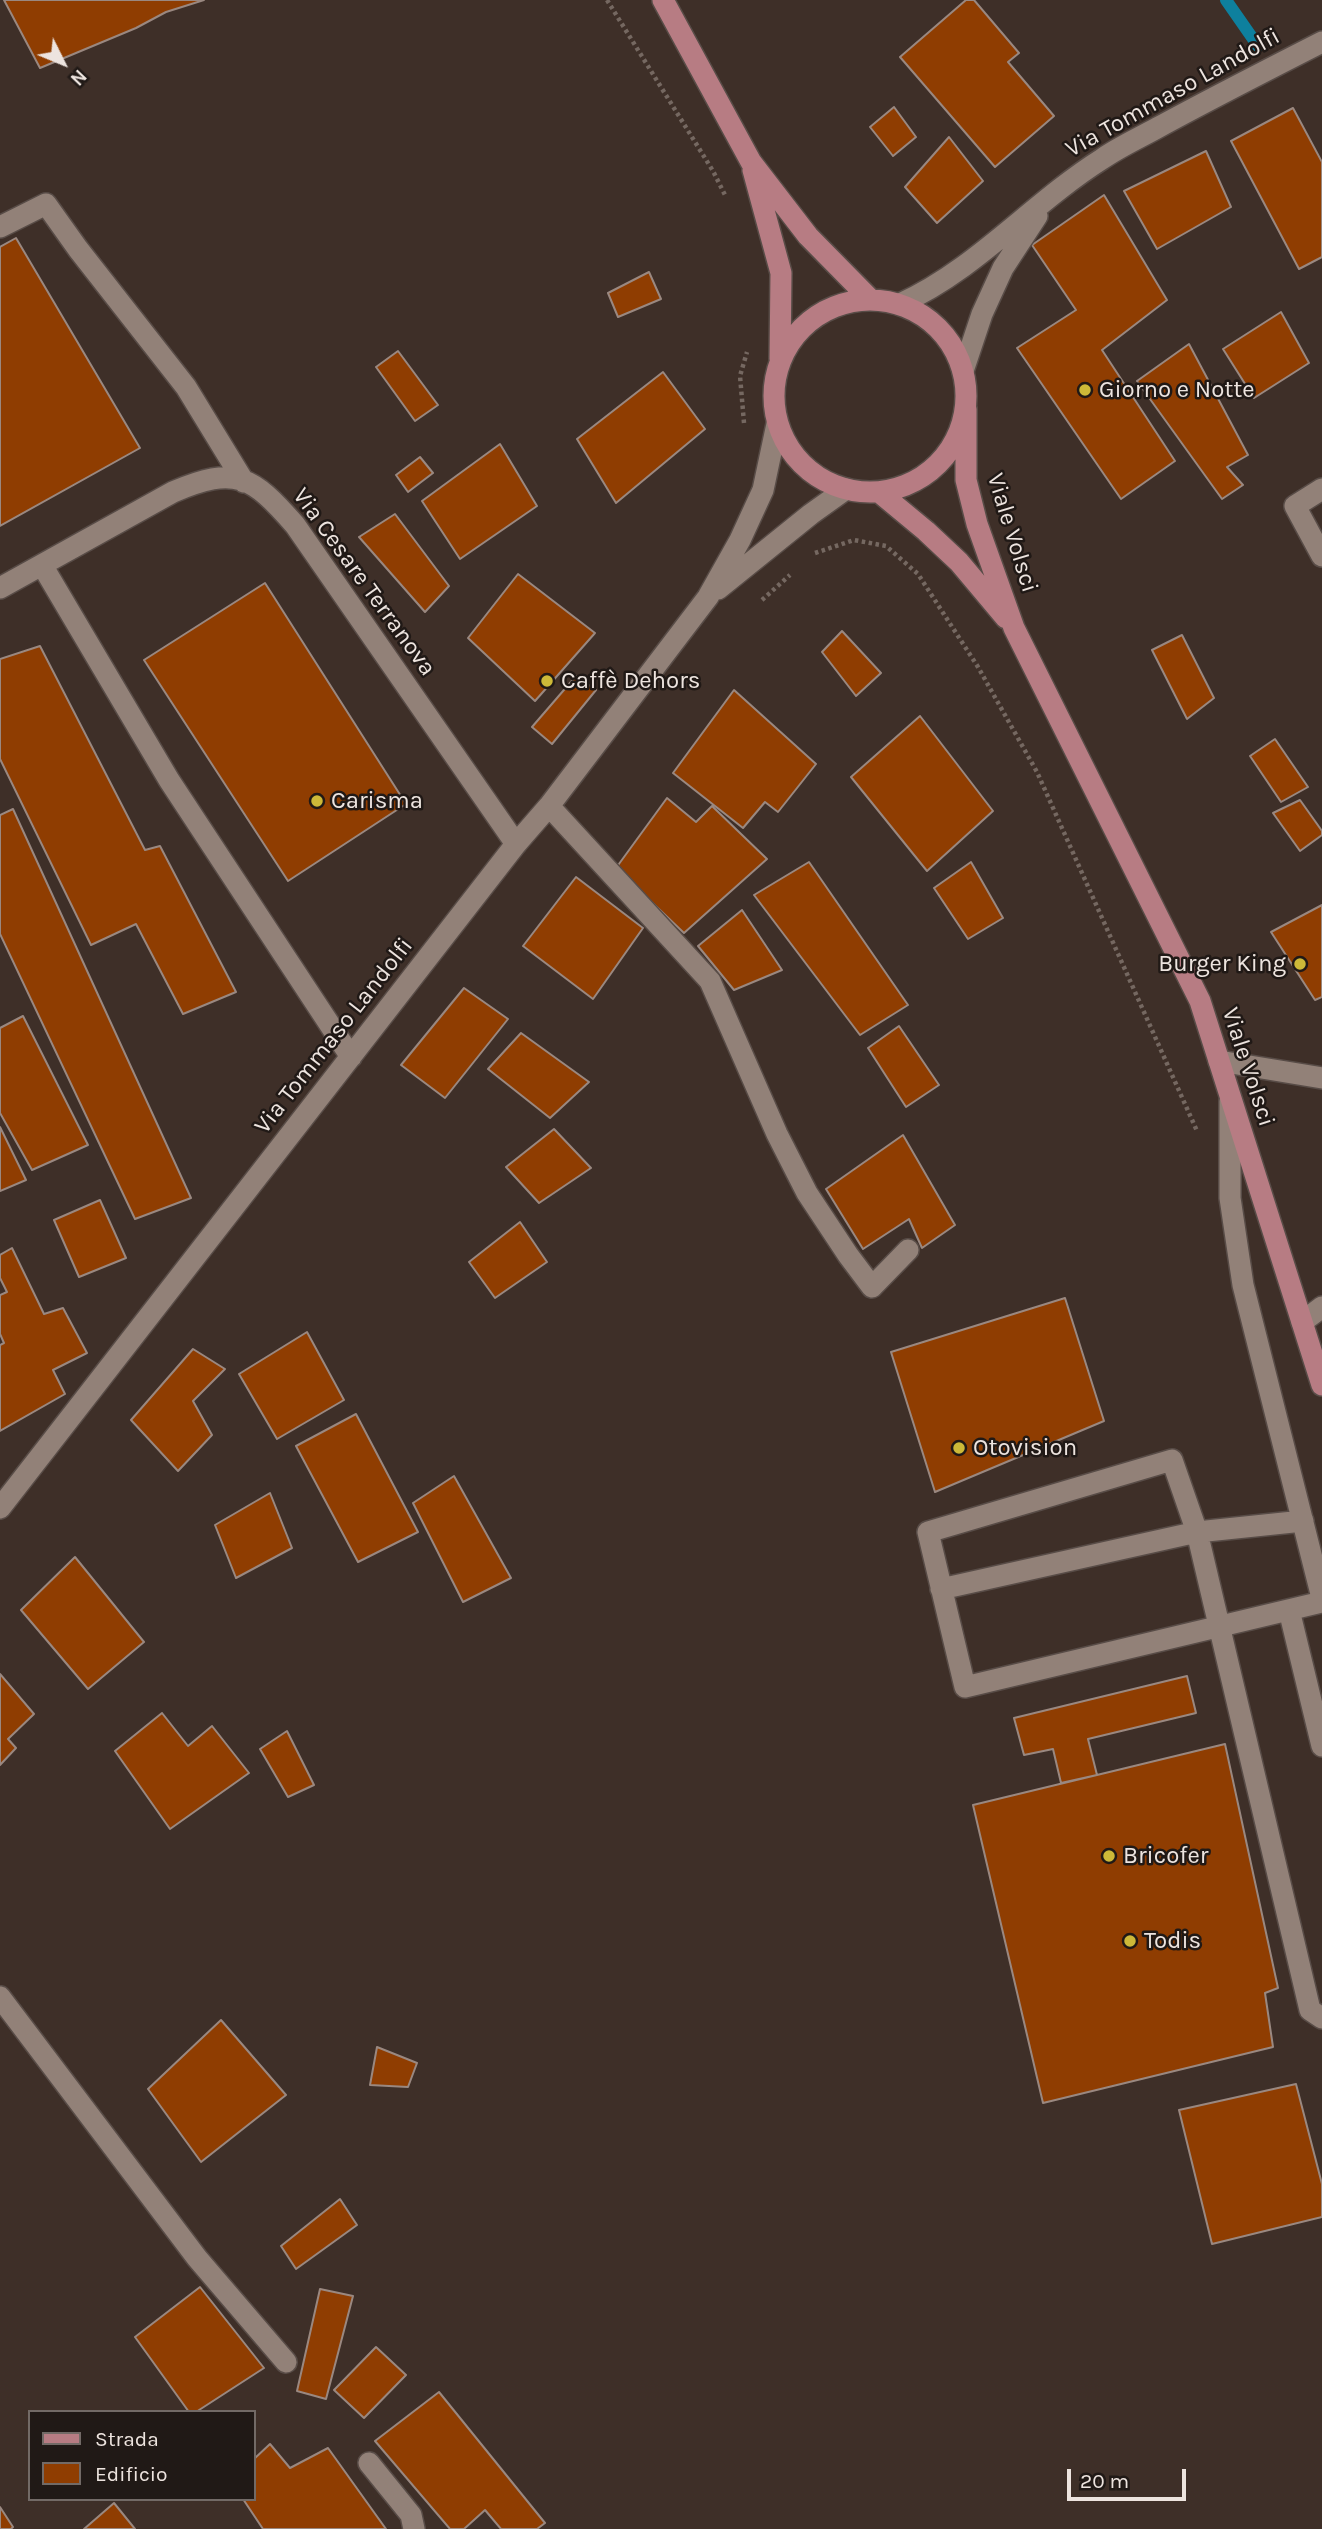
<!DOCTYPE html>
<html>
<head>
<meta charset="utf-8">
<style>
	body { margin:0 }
	#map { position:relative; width:1322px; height:2529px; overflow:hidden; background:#3e2f28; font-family:Karla,sans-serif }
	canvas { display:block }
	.legend { position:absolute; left:28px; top:2410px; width:228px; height:91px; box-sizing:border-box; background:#201916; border:2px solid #726a66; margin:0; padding:9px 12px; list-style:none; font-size:21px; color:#ede4df }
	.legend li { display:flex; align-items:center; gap:14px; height:35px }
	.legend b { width:35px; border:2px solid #726a66 }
	.north { position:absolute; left:28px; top:28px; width:70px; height:70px; -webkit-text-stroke:5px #201916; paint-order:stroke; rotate:133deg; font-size:19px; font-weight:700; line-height:28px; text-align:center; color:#ede4df }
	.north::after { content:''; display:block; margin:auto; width:24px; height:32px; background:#ede4df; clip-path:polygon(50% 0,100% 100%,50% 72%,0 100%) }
	.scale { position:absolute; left:1067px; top:2469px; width:119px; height:32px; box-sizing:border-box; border:4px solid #ede4df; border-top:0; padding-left:9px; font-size:21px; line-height:24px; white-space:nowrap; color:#ede4df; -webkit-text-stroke:5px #201916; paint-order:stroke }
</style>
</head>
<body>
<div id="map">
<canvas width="1322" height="2529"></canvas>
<ul class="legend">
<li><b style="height:9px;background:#b77c83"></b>Strada</li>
<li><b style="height:19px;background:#8f3d01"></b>Edificio</li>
</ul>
<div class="north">N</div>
<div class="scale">20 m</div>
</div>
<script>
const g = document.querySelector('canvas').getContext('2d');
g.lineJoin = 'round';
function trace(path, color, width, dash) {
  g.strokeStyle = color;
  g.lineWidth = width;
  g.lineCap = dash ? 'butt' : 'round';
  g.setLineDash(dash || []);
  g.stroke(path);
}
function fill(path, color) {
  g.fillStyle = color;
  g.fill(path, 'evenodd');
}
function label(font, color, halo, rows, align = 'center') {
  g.font = font + ' Karla,sans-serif';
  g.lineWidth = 5;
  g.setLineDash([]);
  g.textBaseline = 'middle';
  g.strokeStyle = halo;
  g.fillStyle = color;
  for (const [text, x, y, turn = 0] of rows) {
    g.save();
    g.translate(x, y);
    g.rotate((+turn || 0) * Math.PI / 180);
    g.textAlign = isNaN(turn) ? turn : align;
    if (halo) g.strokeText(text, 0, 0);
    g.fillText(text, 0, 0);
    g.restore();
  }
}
const stream = new Path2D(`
	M1226,0L1258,46`);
const building = new Path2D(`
	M4,0H204L166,12L136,28L40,68Z
	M966,0H974L1019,53L1008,62L1054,116L995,167L900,57Z
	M894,107L916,137L893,156L870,127Z
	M1293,108L1322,162V257L1299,269L1231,141Z
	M949,137L983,181L937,223L905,187Z
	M1206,151L1231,207L1157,249L1124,191Z
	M1104,195L1167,300L1102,350L1175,461L1121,499L1017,348L1076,310L1032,245Z
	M16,238L140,448L0,526V247Z
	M649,272L661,299L618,317L608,293Z
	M1281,312L1309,363L1254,398L1223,349Z
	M1189,344L1248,455L1227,467L1243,485L1222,499L1137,381Z
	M398,351L438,405L415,421L376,367Z
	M663,372L705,429L616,503L577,439Z
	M500,444L537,506L460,559L422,501Z
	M420,457L433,473L408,492L396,475Z
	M395,514L449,586L425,612L359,537Z
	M518,574L595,633L535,701L468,638Z
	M265,583L406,804L288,881L144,660Z
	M842,631L881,673L856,696L822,652Z
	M1182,635L1214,698L1187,719L1152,650Z
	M40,646L145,850L160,846L236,992L183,1014L136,924L91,945L0,759V659Z
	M576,676L596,690L552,744L532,727Z
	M734,690L816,764L778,812L765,802L743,828L673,773Z
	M920,716L993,811L927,871L851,777Z
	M1275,739L1308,787L1281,802L1250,756Z
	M667,798L696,822L712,806L767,859L684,933L616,868Z
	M1300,800L1322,831V835L1300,851L1273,813Z
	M13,809L191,1198L135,1219L0,934V815Z
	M809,862L908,1005L860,1035L754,895Z
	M971,862L1003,918L968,939L934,888Z
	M576,877L643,928L593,999L523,946Z
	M1322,905V997L1315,1000L1271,932Z
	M742,910L782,970L734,990L698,946Z
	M464,988L508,1019L445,1098L401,1065Z
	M23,1016L88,1145L32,1170L0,1113V1028Z
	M899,1026L939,1085L906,1107L868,1048Z
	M521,1033L589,1082L550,1118L488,1069Z
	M0,1127L26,1180L0,1191Z
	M554,1129L591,1168L539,1203L506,1167Z
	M903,1135L955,1225L922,1248L909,1219L863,1249L826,1189Z
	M100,1200L126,1258L79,1277L54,1220Z
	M520,1222L547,1262L495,1298L469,1262Z
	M12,1248L44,1314L63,1308L87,1353L53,1370L65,1394L0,1431V1345L4,1343L0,1334V1295L7,1292L0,1278V1255Z
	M1065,1298L1104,1421L935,1492L891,1352Z
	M307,1332L344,1400L277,1439L239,1374Z
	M193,1349L225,1369L193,1401L212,1435L178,1471L131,1420Z
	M356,1414L418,1532L358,1562L296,1446Z
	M454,1476L511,1578L463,1602L413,1503Z
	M270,1493L292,1548L236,1578L215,1525Z
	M75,1557L144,1642L88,1689L21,1610Z
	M0,1674L34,1714L8,1739L16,1748L0,1765Z
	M1187,1676L1196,1713L1088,1739L1097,1775L1061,1783L1053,1749L1024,1755L1014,1718Z
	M162,1713L188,1746L212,1726L249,1773L170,1829L115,1751Z
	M287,1731L314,1785L288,1797L260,1749Z
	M1225,1744L1278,1988L1265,1993L1273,2047L1043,2103L973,1805Z
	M221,2020L286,2095L201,2162L148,2089Z
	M377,2047L417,2063L408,2087L370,2085Z
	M1296,2084L1322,2184V2217L1212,2244L1179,2110Z
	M340,2199L357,2225L296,2269L281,2246Z
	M200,2287L264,2368L196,2412H189L135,2337Z
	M320,2289L353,2296L326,2399L297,2391Z
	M376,2347L406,2375L364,2418L334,2390Z
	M439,2392L545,2523L537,2529H501L485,2510L464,2529H450L375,2441Z
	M270,2444L290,2468L328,2448L386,2529H263L243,2499H254V2459Z
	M114,2503L135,2529H84Z
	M0,2507L13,2527L11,2529H0Z`);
const path = new Path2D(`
	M607,0L713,171L726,197
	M744,423L740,376L747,352
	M815,553L854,540L886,546L918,574L978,667L1037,772L1197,1131
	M762,600L790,575`);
const minor = new Path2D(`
	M0,227L46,204L78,249L186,387L244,482
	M900,304C977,269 1031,204 1102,159C1119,147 1139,138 1157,128C1212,98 1267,70 1322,42
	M963,371L982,314L1003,268L1037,216
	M1322,489L1295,506L1322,556
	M42,565L169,780L351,1057
	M0,588L173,492C236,465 252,476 295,525L516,844
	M718,589L811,514L846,489
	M549,806L710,981L777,1134L807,1193L848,1255L872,1287L908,1250
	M1219,1061L1322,1078
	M1230,1101V1198L1243,1285L1322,1598
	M1302,1322L1322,1307
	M0,1508L516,844L549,806L708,597L740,540L763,490L777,424
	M1303,1521L1197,1532L1172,1460L928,1532L965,1687L1322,1602
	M941,1589L1197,1532L1310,2010L1322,2018
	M1289,1610L1322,1746
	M0,1997L197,2258L286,2362
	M369,2463L411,2515L414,2529`);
const major = new Path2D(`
	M663,0L751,162L808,236L870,299
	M753,170L781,273L780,359
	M774 396a96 96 0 1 1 192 0a96 96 0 1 1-192 0Z
	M966,409V480L977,524L1014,628L1200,1001L1322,1385
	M879,492L926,531L959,562L1006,618`);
const markers = [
	[1085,390,7,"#cdb938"],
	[547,681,7,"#cdb938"],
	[317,801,7,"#cdb938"],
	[1300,964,7,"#cdb938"],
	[959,1448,7,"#cdb938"],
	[1109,1856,7,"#cdb938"],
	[1130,1941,7,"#cdb938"]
];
const streetNames = [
	["Via Tommaso Landolfi",1173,93,-29],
	["Viale Volsci",1012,533,73],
	["Via Cesare Terranova",364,582,54],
	["Via Tommaso Landolfi",334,1036,-52],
	["Viale Volsci",1248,1067,72]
];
const poiNames = [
	["Giorno e Notte",1099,390],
	["Caffè Dehors",561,681],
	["Carisma",331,801],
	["Burger King",1286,964,"right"],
	["Otovision",973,1448],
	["Bricofer",1123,1856],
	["Todis",1144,1941]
];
trace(stream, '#0e809e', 12);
fill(building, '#8f3d01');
trace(building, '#9a8880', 2);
trace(minor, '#584c47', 24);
trace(major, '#584c47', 24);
trace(path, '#756861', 4.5, [3.5, 3.5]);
trace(minor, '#928178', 21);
trace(major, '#b77c83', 21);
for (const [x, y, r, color] of markers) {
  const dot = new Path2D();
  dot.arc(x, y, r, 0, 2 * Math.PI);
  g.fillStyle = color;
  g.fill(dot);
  trace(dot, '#201916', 2.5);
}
label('24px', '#ede4df', '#201916', streetNames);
label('24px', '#ede4df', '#201916', poiNames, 'left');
</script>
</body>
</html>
